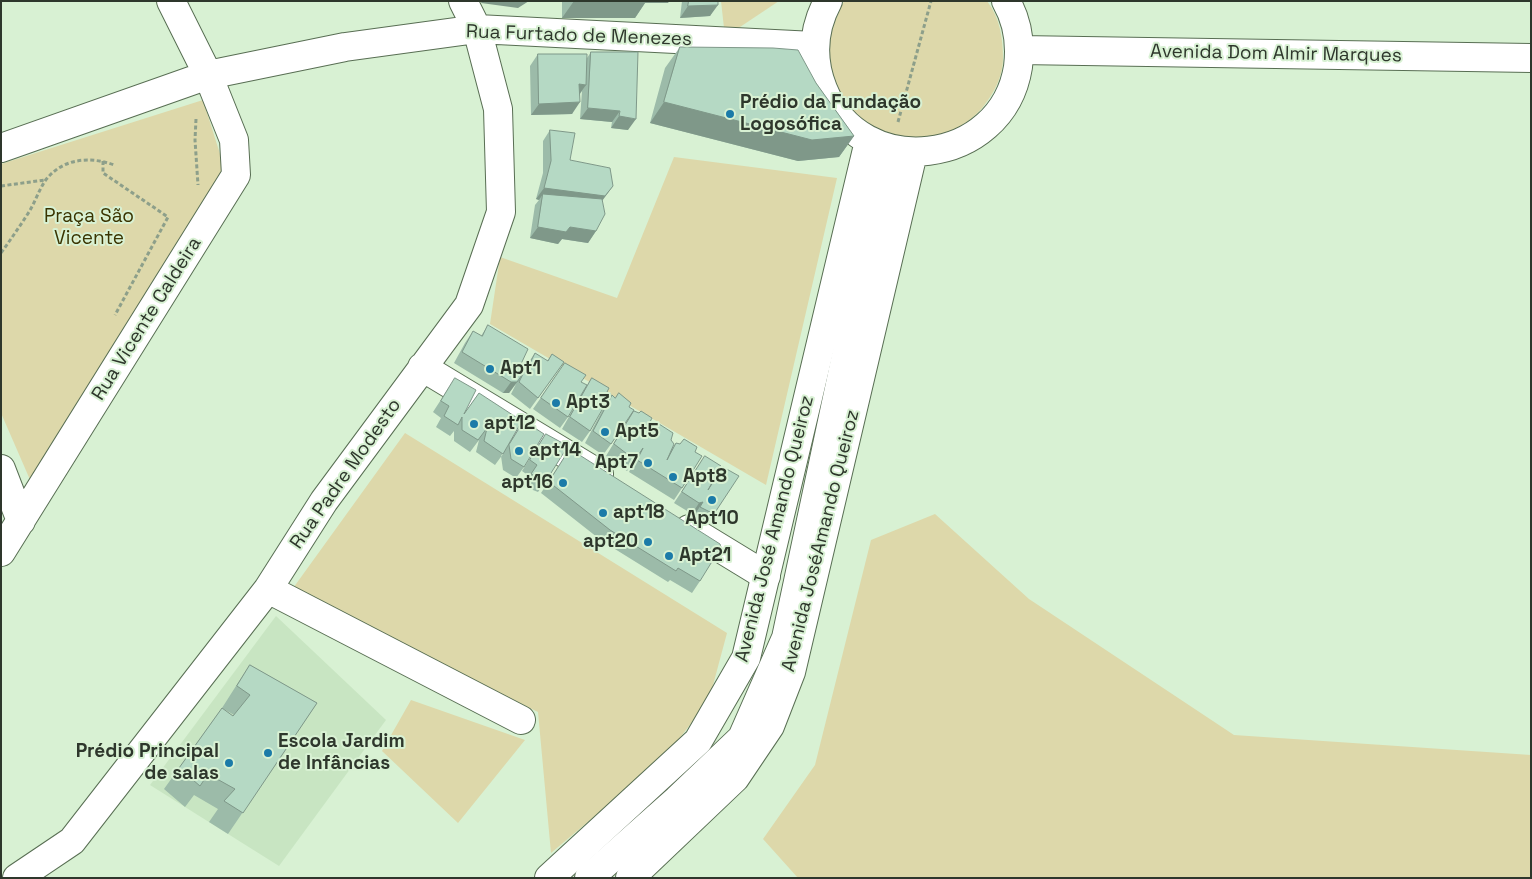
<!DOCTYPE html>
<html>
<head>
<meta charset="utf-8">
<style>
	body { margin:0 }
	#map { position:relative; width:1532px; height:879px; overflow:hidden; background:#d8f1d3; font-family:"Space Grotesk",sans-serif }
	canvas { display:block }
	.frame { position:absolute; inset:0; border:2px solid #2e372c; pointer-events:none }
</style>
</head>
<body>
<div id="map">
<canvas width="1532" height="879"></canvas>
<div class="frame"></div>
</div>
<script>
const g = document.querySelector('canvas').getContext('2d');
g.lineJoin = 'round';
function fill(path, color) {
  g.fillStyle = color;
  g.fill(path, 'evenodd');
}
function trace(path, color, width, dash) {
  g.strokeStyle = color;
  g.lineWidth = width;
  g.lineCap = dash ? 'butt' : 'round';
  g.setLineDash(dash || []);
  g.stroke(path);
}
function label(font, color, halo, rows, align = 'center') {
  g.font = font + ' "Space Grotesk",sans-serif';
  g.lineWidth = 4;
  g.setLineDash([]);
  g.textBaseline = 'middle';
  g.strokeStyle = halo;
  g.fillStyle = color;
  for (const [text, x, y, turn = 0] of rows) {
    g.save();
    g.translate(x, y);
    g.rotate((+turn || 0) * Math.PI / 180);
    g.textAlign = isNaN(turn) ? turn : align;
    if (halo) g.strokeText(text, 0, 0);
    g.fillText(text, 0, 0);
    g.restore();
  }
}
const built = new Path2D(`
	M276,616L386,720L279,866L150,785Z`);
const green = new Path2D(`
	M721,1H779L725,37Z
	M844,1H987C1000,18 1003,38 1003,59C1003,76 994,93 983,107C943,154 869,145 839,92C833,80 828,65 828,52C829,33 836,18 844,1Z
	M203,100L226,173L31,482L1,413V164Z
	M674,157L837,178L766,485L490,324L500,257L617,298Z
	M405,433L727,633L709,700L666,756L551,853L538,712L291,591Z
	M935,514L1029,599L1234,735L1531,755V878H798L763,839L815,765L871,540Z
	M411,700L525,740L458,823L382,751Z`);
const path = new Path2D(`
	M196,119L195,140L198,185
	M898,122L931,1
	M103,161V173L168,217L115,315
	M1,186L45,180
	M1,253C11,239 20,226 29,212C35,202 39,190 45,181C62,158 90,156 114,165`);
const minor = new Path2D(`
	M1,148L208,75L345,47L477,29L814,46
	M422,367L599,474
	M1,469L21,521
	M689,529L766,576
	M1,552L236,175L234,140L208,75L171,1
	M268,589L521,720
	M17,878L72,841L268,589L324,501L469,305L501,212L498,109L477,29L463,1
	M589,878L677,800L742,738L786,638L890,149`);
const major = new Path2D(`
	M828,1C813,29 811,59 823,89C861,183 1002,167 1018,67C1021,43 1018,22 1006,1
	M1020,50L1531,58
	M549,878L698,741L746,658L869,141
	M630,878L735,778L770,726L791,672L913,153`);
const wall = new Path2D(`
	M562,1H669L668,3H645L635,18H562Z
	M682,1H718L710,16L680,18Z
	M680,47L816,83L854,136L839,157L798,161L650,123L665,68Z
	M591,52H638L628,130L611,128L612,122L580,119L582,91L580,94L572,114L531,115L530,66L538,54L587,58Z
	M550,130L570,160L602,201L596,231L588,243L562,239L558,244L530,238L535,205L539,200L536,199L543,173V141Z
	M488,325L521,364L526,366L535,353L547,361L552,354L564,362L530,409L511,394L516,384L509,393H503L454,363L465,343L473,331L481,336Z
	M565,363L581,382L568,417L560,428L533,409Z
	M455,378L464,414L479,393L503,454L495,465L476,452L479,440L470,452L454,441V431L450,436L436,427L441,418L433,412Z
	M592,378L607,392L590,431L582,442L562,429L584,390Z
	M612,395L629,407L611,444L603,455L585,443L604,407Z
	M634,411L650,422L653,429L671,440V450L676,443L695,452L682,488L674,500L629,472L634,462L627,471L606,456L626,423Z
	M524,421V467L516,478L503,470L501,456Z
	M546,434V481L538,492L523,486L529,476L522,471L538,445Z
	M570,449L700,581L692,593L670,580L668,582L602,541L541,493Z
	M705,456L714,479L723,467L714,514L706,525L692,518L695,514H692L674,503Z
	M250,665L317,703L228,834L209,822L218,809L194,795L185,807L164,789L222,708L233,716L234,715L222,708L236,686Z`);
const shadedWall = new Path2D(`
	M482,1H529L518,8L481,3Z
	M574,1H669L668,3H645L635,18H562Z
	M718,5L710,16L680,18L688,6Z
	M579,84L586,85L578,96Z
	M580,102L572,114L531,115L539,104Z
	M664,102L854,136L839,157L798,161L650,123Z
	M588,108L620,111L612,122L580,119Z
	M619,116L636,119L628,130L611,128Z
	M613,186L597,208L543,194L539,200L536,199L544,188Z
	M538,227H570L596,231L588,243L562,239L558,244L530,238Z
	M511,382H517L509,393H503Z
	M703,502L695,514H692L699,503Z`);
const building = new Path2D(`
	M689,1H718V5L688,6Z
	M680,47L773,48L798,50L816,83L854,136L812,140L664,102Z
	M591,52H638L636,119L619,116L620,111L588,108Z
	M538,54H587L586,85L579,84L580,102L539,104Z
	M550,130L575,133L570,160L610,168L613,186L605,196L544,188L551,161Z
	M543,194L602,199L605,214L596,231L570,227L566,232L538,227Z
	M488,325L528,349L521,364L528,367L535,353L548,361L552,354L564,362L538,398L519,382L524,372L517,382H511L462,352L473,331L482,336Z
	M565,363L586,375L581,382L587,385L568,417L541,398Z
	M455,378L476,390L464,414L479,393L522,421L503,454L484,441L487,428L478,440L462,430V417L458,425L444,416L449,406L441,401Z
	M592,378L609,388L607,392L611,394L590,431L570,417Z
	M619,393L631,403L629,407L634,410L611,444L593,431L612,395L615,398Z
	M634,411L639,413L641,411L652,418L650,422L655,425L653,429L655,430L659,424L673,433L671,440L674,444L667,460L676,443L680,444L684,439L697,447L695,452L702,456L682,488L637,460L643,448L635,460L614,444Z
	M524,421L544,434L524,467L511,459L509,445Z
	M546,434L568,446L546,481L531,474L537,465L530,460Z
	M570,449L720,544L721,547L700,581L678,568L676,571L610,530L549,482Z
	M705,456L721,466L708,490L723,467L739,476L714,514L700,507L703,502L699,503L682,492Z
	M250,665L317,703L243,813L224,801L235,789L208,774L200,786L179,768L222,708L233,716L250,695L237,686Z`);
const markers = [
	[730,114,5,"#1b7ba8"],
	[490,369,5,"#1b7ba8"],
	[556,403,5,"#1b7ba8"],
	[474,424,5,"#1b7ba8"],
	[605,432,5,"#1b7ba8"],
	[519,451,5,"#1b7ba8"],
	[648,463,5,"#1b7ba8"],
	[673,477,5,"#1b7ba8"],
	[563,483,5,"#1b7ba8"],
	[712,500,5,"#1b7ba8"],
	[603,513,5,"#1b7ba8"],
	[648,542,5,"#1b7ba8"],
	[669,556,5,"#1b7ba8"],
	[268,753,5,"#1b7ba8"],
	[229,763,5,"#1b7ba8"]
];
const streetNames = [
	["Rua Furtado de Menezes",579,36,2],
	["Avenida Dom Almir Marques",1276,54,1],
	["Rua Vicente Caldeira",147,319,-58],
	["Rua Padre Modesto",346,474,-55],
	["Avenida José Amando Queiroz",775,529,-76],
	["Avenida JoséAmando Queiroz",821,541,-76]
];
const poiNames = [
	["Prédio da Fundação",740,103],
	["Logosófica",740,125],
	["Apt1",500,369],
	["Apt3",566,403],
	["apt12",484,424],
	["Apt5",615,432],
	["apt14",529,451],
	["Apt7",638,463,"right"],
	["Apt8",683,477],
	["apt16",553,483,"right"],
	["apt18",613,513],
	["Apt10",712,519,"center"],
	["apt20",638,542,"right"],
	["Apt21",679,556],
	["Escola Jardim",278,742],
	["de Infâncias",278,764],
	["Prédio Principal",219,752,"right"],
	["de salas",219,774,"right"]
];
const parkNames = [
	["Praça São",89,217],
	["Vicente",89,239]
];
fill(built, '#c8e5c2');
fill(green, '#ddd8aa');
trace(minor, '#586e53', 30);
trace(major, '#586e53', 30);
trace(path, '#8d9f8a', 3, [4, 2.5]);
trace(minor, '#fff', 28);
trace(major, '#fff', 28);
fill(wall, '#9cbba9');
fill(shadedWall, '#7f9889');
fill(building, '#b5d9c4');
trace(building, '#7f9889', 1);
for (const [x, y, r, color] of markers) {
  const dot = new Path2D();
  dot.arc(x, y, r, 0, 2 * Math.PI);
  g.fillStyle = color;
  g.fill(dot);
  trace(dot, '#d8f1d3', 2);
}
label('19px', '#2e372c', '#d8f1d3', streetNames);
label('bold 19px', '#2e372c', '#d8f1d3', poiNames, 'left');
label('19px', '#3a3401', '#d8f1d3', parkNames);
</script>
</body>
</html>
